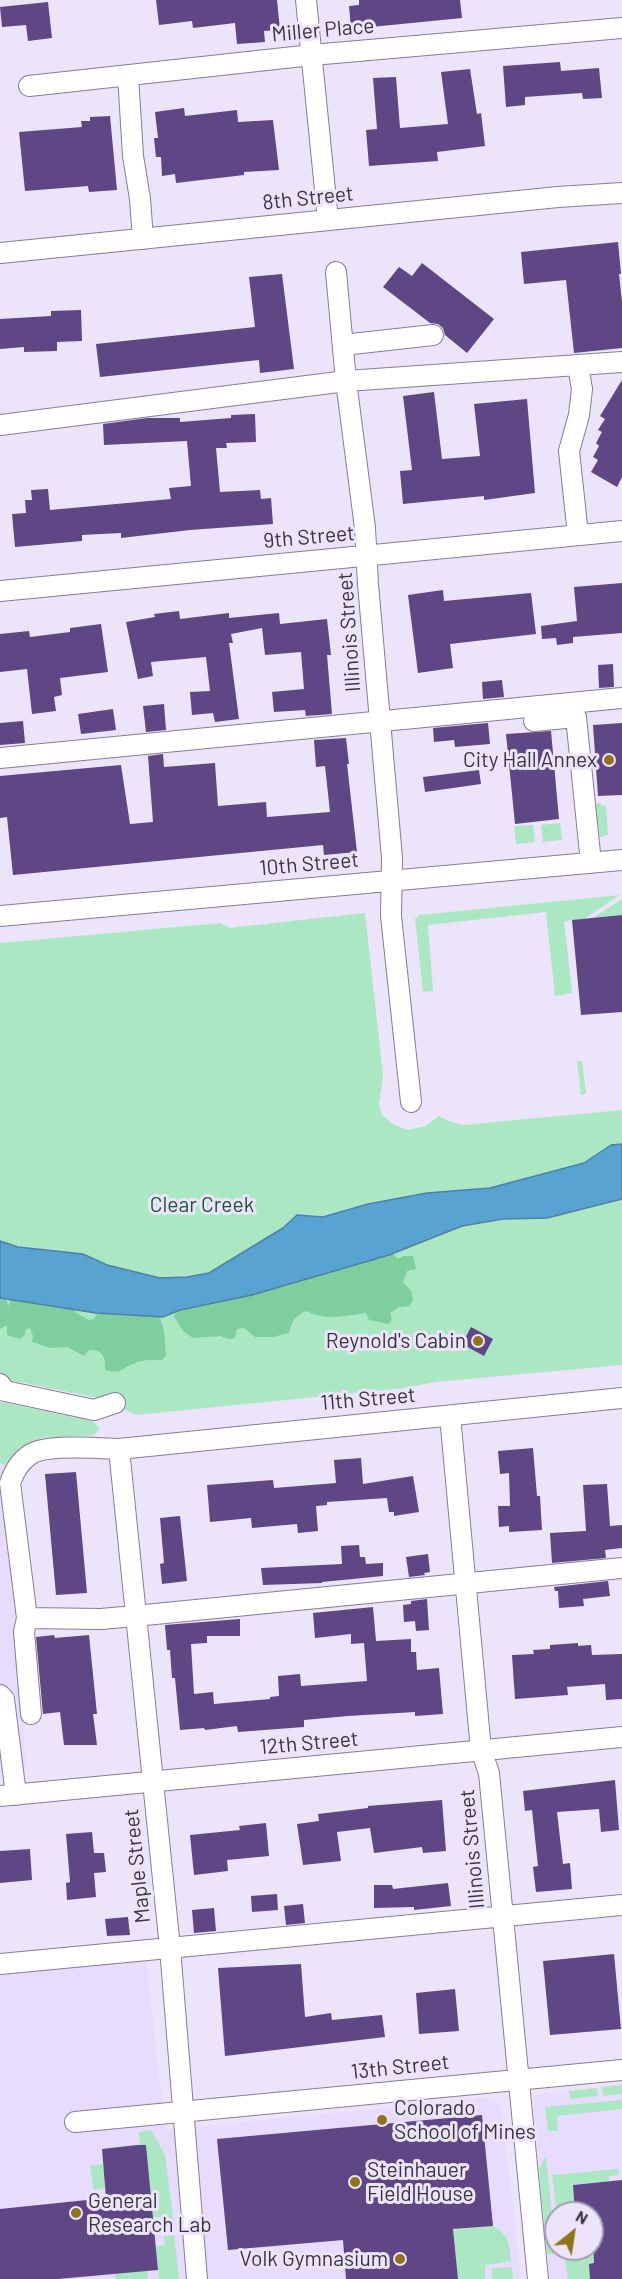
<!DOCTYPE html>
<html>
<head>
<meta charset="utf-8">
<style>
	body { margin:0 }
	#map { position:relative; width:622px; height:2279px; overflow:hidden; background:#ece4fb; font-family:Barlow,sans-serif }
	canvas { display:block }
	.north { position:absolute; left:544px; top:2201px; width:60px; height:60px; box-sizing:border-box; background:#ece4fb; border:2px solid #a49eb0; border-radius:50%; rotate:30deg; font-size:16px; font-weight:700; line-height:24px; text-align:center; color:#393540 }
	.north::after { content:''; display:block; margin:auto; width:21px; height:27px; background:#917319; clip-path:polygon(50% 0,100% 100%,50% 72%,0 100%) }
</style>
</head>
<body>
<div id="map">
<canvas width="622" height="2279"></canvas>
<div class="north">N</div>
</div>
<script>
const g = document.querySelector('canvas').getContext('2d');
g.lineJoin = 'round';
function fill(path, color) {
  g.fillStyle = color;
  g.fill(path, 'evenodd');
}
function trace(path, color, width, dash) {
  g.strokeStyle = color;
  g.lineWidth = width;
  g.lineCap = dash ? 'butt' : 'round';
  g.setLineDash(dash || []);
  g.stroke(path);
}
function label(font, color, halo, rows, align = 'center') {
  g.font = font + ' Barlow,sans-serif';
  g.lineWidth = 6;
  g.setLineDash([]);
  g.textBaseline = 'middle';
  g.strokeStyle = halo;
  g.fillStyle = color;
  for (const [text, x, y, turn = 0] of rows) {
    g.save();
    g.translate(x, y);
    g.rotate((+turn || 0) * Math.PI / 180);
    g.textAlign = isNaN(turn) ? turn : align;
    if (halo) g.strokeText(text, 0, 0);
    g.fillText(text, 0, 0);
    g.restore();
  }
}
const built = new Path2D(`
	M0,1378L10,1380L7,1461L26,1774L0,1777Z
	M146,1958L165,2130L485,2098L497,2101L502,2111L521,2279H0V1975Z
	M622,2085V2279H550L533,2098L539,2094ZM556,2213H592V2249H556Z`);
const green = new Path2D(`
	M601,803L602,806H606L608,835L600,837L595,804Z
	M560,823L562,840L543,842L541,825Z
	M533,825L535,842L516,844L514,826Z
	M620,895L584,919L564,921L572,993L555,996L546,912L428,925L433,991L423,992L415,919L419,915Z
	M622,899V915L593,918Z
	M365,913L383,1075L379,1104L382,1115L394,1125L408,1130L426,1126L439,1116L451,1122L463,1125L622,1110V1365L435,1382L405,1388L137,1415L98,1398L0,1378V943L220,923L230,928Z
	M577,1061H582L586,1094L581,1095Z
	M0,1402L93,1421L100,1429L94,1435L41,1438L17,1453L5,1465L0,1463Z
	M622,2085V2094L603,2096L602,2087Z
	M597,2088L598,2096L570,2099L569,2091Z
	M622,2100V2109L557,2116L558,2131H548L545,2107Z
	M151,2130L165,2155L174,2225L164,2226L163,2217H153L146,2145H140L139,2132Z
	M546,2156L556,2254H547L539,2168Z
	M103,2164L105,2188L94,2190L90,2166Z
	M618,2169L619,2175L609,2176V2181L573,2185L575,2213H557L552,2175Z
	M493,2226C509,2235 510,2244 511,2261L485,2265V2279H458L453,2230Z
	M174,2235L179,2279H159L156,2246L165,2245L164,2236Z
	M594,2254V2263L589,2264L590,2279H568L565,2257Z
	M510,2267L512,2269L513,2279H492V2268Z
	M147,2271L148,2279H115V2274Z`);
const forest = new Path2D(`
	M390,1251L398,1259L403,1256H413L416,1269L407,1271L403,1282L411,1291L413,1301L409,1306L399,1307L390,1313L392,1320L388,1324L369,1320L366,1313C346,1316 325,1321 307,1311C295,1315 292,1321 289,1333L273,1337H255L244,1328L237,1329L235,1338L228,1339L221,1336L193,1338L183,1331L174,1316L181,1306L327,1268L330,1273L331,1270Z
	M0,1281L4,1289L8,1306L10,1303V1294L73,1305L76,1313L89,1320L94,1319L100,1308L158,1312L164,1331L166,1355L162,1360C152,1360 142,1359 133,1364C119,1370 122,1374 105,1370C106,1357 103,1350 89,1350L84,1356L67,1347L51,1348L32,1342L33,1336L30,1328L26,1329L25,1335L20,1339L7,1335V1325L0,1329Z`);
const water = new Path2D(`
	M622,1144V1199L547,1218L503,1219L462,1226L389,1255L252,1295L180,1310L163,1317L96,1313L0,1298V1241L18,1247L83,1254L107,1265L160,1278L187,1277L209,1273L283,1228L297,1215L323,1217L368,1204L427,1193L490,1188L584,1163L611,1145Z`);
const building = new Path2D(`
	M156,0H277L280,30L264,31L265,42L237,44L235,23L193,28L192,21L159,25Z
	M359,0H460L462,18L351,29L349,6L359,5Z
	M48,2L52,38L28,41L26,25L2,27L0,7Z
	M560,62L561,71L599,68L602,98L583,99L582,93L525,97V105L506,107L503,66Z
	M470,69L477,114L481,113L485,146L437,152L438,161L369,166L366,130L377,129L373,78L396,77L400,128L448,124L441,72Z
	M184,108L185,116L237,110L238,122L273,120L279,170L244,172V175L176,183L175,174L162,176L161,157H156L154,138H158L155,112Z
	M110,116L117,190L89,192L88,186L25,191L19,132L82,127L81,121H90V117Z
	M618,242L621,274H619L622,302V348L574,353L566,280L524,284L521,252Z
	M422,263L494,319L467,353L445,335L443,328L438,324L430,323L383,287L399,267L412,276Z
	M282,274L294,369L260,373L259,360L100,377L96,344L255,327L249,277Z
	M81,310L82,341L57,342V351L24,352V347L0,349V319L51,316V311Z
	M622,380V477L617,487L591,472L598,460L593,457L599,446L596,443L602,432L598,430L605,419L600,416Z
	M434,392L442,459L480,456L474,404L527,399L535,493L484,500V496L403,504L400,471L412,470L403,396Z
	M255,414L256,442L226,443L227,448H216L220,492L260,490L261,499L271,498L273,524L190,530L121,538V533L82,535V541L15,547L12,514L26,513L25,500H32L31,490L48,489L50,510L171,499L169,488L191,486L187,441L104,445L103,424L147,418H180V422L231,418V415Z
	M622,583V633L573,637V643L557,645L556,638L542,639L541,626L577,621L574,587Z
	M443,590L444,601L531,593L536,634L450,644L453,668L418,673L408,595Z
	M179,611L180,619L229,613V618L279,613L280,624L327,619L331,655H327L332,714L306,716L305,710L274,712L272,692L304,689L301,652L265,655L262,628L231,634L233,643H229L239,719L215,722L213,713L192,715L190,692L210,691L206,657L151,662L153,676L138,679L126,622L155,617L154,614Z
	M101,624L108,672L60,678L62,695L54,697L56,711L32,714L27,669L0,672V634L29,631L30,637L70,632V628Z
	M613,664L614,687L599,688L598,665Z
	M502,680L504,697L483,699L482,682Z
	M164,704L166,730L146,732L143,706Z
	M113,709L116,730L81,734L78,714Z
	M23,721L25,743L0,745V723Z
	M488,723L490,744L455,747L454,740L434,742L433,728Z
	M622,723V795L598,796L593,725Z
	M551,731L559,819L515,824L506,734Z
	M346,738L349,764H347L357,852L324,855L323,845L13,875L7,817L0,818V776L121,765L130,824L153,822L148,756L163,754L164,767L215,763L218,806L266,802L267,817L330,812L325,766L316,767L314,740Z
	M479,770L481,784L425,792L423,777Z
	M622,915V1012L581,1015L572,920Z
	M471,1327L493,1339L484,1356L462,1344Z
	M533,1448L537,1496H540L542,1530L509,1532V1526L499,1527L498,1506H510L509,1473L500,1474L498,1451Z
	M361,1458L363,1484L413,1476L419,1512L394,1516V1512H389L387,1498L327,1502V1505L316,1506L318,1531L298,1533L297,1524L252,1528L251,1518L210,1522L207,1485L273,1480L274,1488L336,1483L334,1460Z
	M76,1472L87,1593L56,1595L45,1474Z
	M607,1484L610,1526L622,1525V1548L605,1550L606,1558L552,1563L550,1533L586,1531L583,1485Z
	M180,1516L187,1581L162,1584L160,1564L164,1563L160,1518Z
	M359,1545L360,1557H365L366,1564L383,1563V1576L322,1582V1583L263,1585L261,1568L342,1564L341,1546Z
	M428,1554L430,1572L424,1573L425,1575L409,1577L406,1557Z
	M608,1581L610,1596L583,1599L584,1606L559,1608L558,1591H555L554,1587Z
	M427,1599L429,1630L416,1631L415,1621L404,1622L403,1605L411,1604V1601Z
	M373,1607L376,1641L411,1639V1652H416L417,1670L439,1668L443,1714L415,1716V1712L348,1716L304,1720V1727L238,1732L237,1726L205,1730L204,1728L180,1730L175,1678H172L170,1650H167L165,1625L240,1619V1636H207V1643L191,1644L194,1694L213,1692L214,1704L270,1699V1697L279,1696L278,1676L300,1674L301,1686L367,1681L364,1643L351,1644V1634L315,1638L313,1613Z
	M54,1635L55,1638L89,1635L97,1714H93L97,1745H64L60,1712L43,1714L36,1637Z
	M578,1643V1646L591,1645L592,1655L622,1654V1699L606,1700L605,1684L567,1687L568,1695L515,1699L512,1655L534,1654L533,1650L550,1649V1645Z
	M615,1780L619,1830L601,1832L599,1809L557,1812L563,1864L570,1863L572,1889L536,1892L533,1867L538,1866L532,1810L525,1811L523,1791Z
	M442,1800L446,1851L423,1853L422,1847L374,1853L370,1828L337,1832L341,1861L303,1865L297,1824L319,1821L318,1814L368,1808V1806Z
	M266,1823L269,1856L227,1860L228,1871L194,1875L190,1835L240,1830L239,1826Z
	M92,1832L94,1853H104L106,1872L94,1873L96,1897L67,1900L66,1883L70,1882L66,1834Z
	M30,1849L32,1880L0,1883V1851Z
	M448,1883L451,1906L414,1910V1907L374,1908V1885H392L393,1889Z
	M277,1894L278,1910L252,1912L251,1896Z
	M303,1904L305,1923L286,1925L284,1906Z
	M214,1908L216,1931L194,1933L192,1910Z
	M128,1917L130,1935L107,1936L105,1919Z
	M614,1954L621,2029L550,2035L543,1961Z
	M301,1964L305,2017L331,2013L332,2020L382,2015L385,2037L225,2056L218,1968Z
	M455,1989L459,2031L419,2034L416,1993Z
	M482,2115L493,2226L453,2229L458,2279H346L343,2240L228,2250L217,2139Z
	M137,2145H146L158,2270L58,2279H0V2209L106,2198L102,2149Z
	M622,2180V2279H590L589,2264L594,2263L592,2213H575L573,2185Z`);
const minor = new Path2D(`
	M306,0L328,220
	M128,75L133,156L140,199L143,239
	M29,86L312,55L622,28
	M0,253L558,197L622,193
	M336,272L346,381L365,528L368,584L392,858L391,916L411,1102
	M343,345L433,335
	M578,366L582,389L579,415L569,451L578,535
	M0,425L346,381L622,362
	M0,591L622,531
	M534,721L576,717L591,863
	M0,758L622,698
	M0,916L622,860
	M0,1384L5,1391L94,1410L115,1403
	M622,1398L119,1449C99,1448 46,1444 31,1454C20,1461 14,1471 10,1483L27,1618L101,1619L135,1616L622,1568
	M450,1416L481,1750L489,1773L538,2279
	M119,1449L170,1948L197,2279
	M27,1618L24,1632L31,1714
	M0,1695L4,1699L16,1795
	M0,1796L622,1737
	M0,1964L622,1905
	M75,2122L622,2070`);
const markers = [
	[609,760,6,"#917319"],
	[478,1341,6,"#917319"],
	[382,2120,6,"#917319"],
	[355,2182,6,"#917319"],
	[76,2213,6,"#917319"],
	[400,2259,6,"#917319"]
];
const streetNames = [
	["Miller Place",323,30,-5],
	["8th Street",308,198,-6],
	["9th Street",309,537,-5],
	["Illinois Street",349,632,-94],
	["10th Street",309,864,-5],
	["11th Street",368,1399,-5],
	["12th Street",309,1743,-5],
	["Illinois Street",472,1849,-95],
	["Maple Street",137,1866,-96],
	["13th Street",400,2067,-6]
];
const poiNames = [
	["City Hall Annex",597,760],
	["Reynold's Cabin",466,1341],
	["Colorado",394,2108,"left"],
	["School of Mines",394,2132,"left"],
	["Steinhauer",367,2170,"left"],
	["Field House",367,2194,"left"],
	["General",88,2201,"left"],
	["Research Lab",88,2225,"left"],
	["Volk Gymnasium",388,2259]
];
const parkNames = [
	["Clear Creek",202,1205]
];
fill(built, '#e7dbfe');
fill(green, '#abe7c3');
fill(forest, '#7fcea0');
fill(water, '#58a3d2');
trace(water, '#4f82a6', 1.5);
fill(building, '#5f4684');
trace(minor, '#867d96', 22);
trace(minor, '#fff', 20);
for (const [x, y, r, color] of markers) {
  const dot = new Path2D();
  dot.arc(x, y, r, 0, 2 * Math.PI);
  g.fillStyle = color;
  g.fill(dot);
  trace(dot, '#ece4fb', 2);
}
label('21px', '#393540', '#ece4fb', streetNames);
label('21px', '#393540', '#ece4fb', poiNames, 'right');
label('21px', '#195537', '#ece4fb', parkNames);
</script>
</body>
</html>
